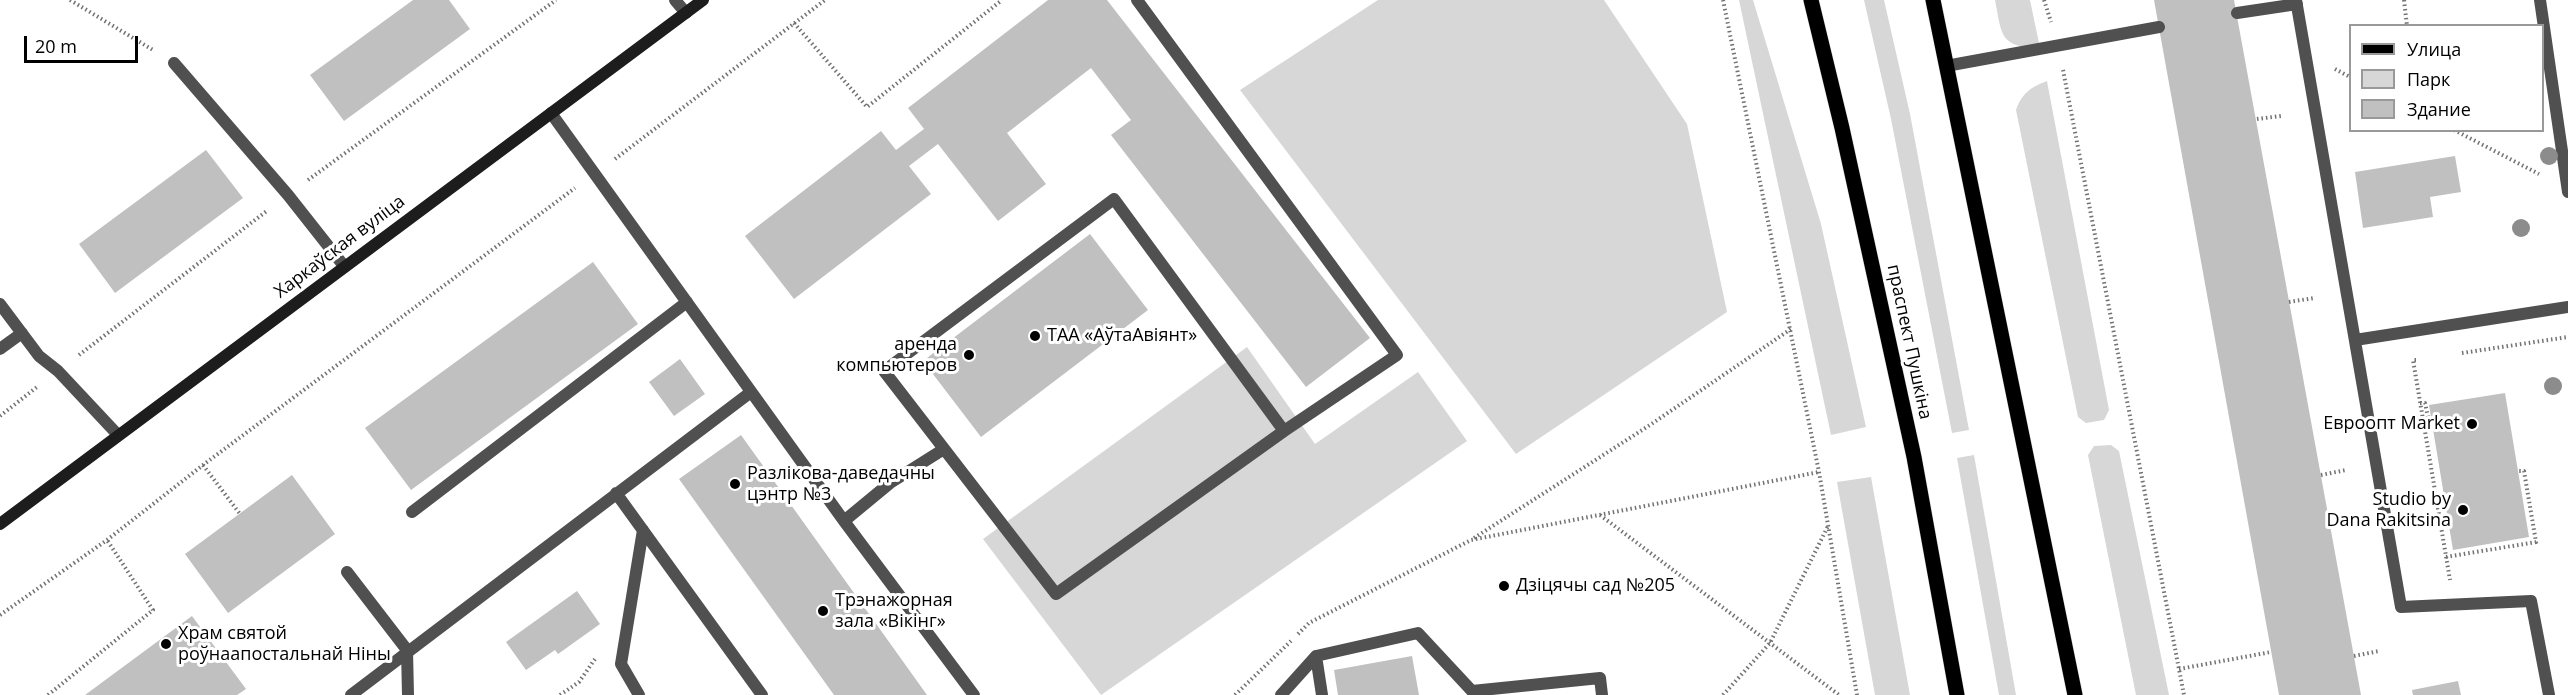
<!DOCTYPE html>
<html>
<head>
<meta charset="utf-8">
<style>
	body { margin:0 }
	#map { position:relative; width:2568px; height:695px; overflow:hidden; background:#fff; font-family:"Open Sans",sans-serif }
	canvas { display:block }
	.legend { position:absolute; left:2349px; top:24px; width:195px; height:108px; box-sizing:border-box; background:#fff; border:2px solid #999; margin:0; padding:8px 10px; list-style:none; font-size:18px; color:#000 }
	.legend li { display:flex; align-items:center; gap:12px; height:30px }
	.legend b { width:30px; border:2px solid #999 }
	.scale { position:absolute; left:24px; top:36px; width:114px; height:27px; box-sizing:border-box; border:3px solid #000; border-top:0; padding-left:8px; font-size:18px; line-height:21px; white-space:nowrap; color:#000; -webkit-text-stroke:4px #fff; paint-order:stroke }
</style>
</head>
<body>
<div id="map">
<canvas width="2568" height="695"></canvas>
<ul class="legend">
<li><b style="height:8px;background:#000"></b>Улица</li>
<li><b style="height:16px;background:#d7d7d7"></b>Парк</li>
<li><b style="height:16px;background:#c0c0c0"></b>Здание</li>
</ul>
<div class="scale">20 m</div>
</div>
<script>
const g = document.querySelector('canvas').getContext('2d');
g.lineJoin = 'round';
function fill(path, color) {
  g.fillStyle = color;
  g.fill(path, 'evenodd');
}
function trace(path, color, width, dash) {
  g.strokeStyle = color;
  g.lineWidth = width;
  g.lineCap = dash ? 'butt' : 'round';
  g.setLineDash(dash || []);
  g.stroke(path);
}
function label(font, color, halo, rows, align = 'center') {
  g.font = font + ' "Open Sans",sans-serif';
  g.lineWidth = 6;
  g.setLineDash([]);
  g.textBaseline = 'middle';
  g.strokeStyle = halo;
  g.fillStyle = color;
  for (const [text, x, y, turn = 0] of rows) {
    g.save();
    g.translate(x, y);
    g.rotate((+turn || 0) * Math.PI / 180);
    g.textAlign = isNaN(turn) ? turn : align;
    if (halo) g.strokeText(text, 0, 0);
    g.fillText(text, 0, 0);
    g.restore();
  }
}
const green = new Path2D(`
	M1378,0H1604L1687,124L1727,312L1516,454L1240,90Z
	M1739,0H1753L1821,224L1866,427L1831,435Z
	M1864,0H1884L1910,114L1969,430L1952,433L1891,119Z
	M1995,0H2030L2040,48C2000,47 2002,36 1995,0Z
	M2047,81L2109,410L2104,420L2086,423L2078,417L2016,110C2022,93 2031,87 2047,81Z
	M1247,347L1315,444L1418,372L1467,441L1101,695L983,539Z
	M2111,445L2119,451L2169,695H2136L2088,455L2094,446Z
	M1974,455L2016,695H1999L1957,458Z
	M1871,477L1910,695H1875L1837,482Z`);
const building = new Path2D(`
	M413,0H449L470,29L344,121L310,75Z
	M1048,0H1107L1370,338L1306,387L1111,135L1131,120L1091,68L1007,133L1046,184L998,221L938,144L909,166L931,194L794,299L745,236L881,131L896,150L924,129L908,108Z
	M2154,0H2234L2361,695H2279Z
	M206,150L243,198L115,293L79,244Z
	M2455,156L2461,192L2430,197L2433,217L2363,228L2355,172Z
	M1090,234L1148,310L981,437L923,361Z
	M593,262L638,324L411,490L365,428Z
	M680,359L705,394L674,416L649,382Z
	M2505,393L2529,537L2453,550L2429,405Z
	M741,435L927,695H834L679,479Z
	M292,475L335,534L228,613L185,554Z
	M577,591L600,624L558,654L555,650L526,670L506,642Z
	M192,616L246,689L237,695H85Z
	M1412,656L1419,695H1338L1334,670Z
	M2458,681L2461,695H2413L2412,690Z`);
const path = new Path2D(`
	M70,0L153,50
	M1723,0L1819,472L1857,695
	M2044,0L2051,22
	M2404,0L2407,26
	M794,23L867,107L1002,0
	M2335,69L2350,77
	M2063,70L2184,695
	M2257,119L2281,116
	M2454,130L2539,174
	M615,159L825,0
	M308,180L556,0
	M2289,302L2314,298
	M2462,353L2568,337
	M79,355L268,210
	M2416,360H2413L2450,580
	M2420,403H2425L2428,417L2431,416
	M0,416L37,387
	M203,465L240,514
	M2321,475L2346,470
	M1600,515L1839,695
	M1474,538L1650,425L1791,329
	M2446,557L2536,542L2524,471H2518
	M0,615L107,540L203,465L575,188
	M1298,634L1309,623L1471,540L1819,472
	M2354,656L2379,651
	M2179,669L2271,652
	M48,695L153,610L107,540
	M560,695L579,682L595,659
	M1235,695L1291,641
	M1723,695L1770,643L1828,526`);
const service = new Path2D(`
	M675,0L686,13
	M1137,0L1397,355L1284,431L1056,594L884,371L1114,199L1284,431
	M2296,0L2401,607L2531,601L2549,695
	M2540,0L2568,192
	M2237,13L2297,4
	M174,63L288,195L344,266
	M1946,66L2159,27
	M551,113L844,521L974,695
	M0,304L39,356L58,371L118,435
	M2355,340L2568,307
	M0,349L22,333
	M616,493L762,695
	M412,512L687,302
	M844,521L890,483L944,449
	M347,572L407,650L408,695
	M1316,656L1322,695
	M351,695L751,392
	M639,695L621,664L643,530
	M1281,695L1316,656L1418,633L1472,691L1600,678L1602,695`);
const secondary = new Path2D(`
	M0,524L703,0`);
const primary = new Path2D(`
	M1811,0L1842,128L1914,457L1957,695
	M1933,0L2075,695`);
const trees = [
	[2549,156],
	[2521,228],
	[2553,386]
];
const markers = [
	[1035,336,6,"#000"],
	[969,355,6,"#000"],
	[2472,424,6,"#000"],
	[735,484,6,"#000"],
	[2463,510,6,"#000"],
	[1504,586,6,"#000"],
	[823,611,6,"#000"],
	[166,644,6,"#000"]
];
const streetNames = [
	["Харкаўская вуліца",340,247,-37],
	["праспект Пушкіна",1909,342,78]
];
const poiNames = [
	["ТАА «АўтаАвіянт»",1047,336],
	["аренда",957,345,"right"],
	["компьютеров",957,366,"right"],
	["Евроопт Market",2460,424,"right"],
	["Разлікова-даведачны",747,474],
	["цэнтр №3",747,495],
	["Studio by",2451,500,"right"],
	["Dana Rakitsina",2451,521,"right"],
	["Дзіцячы сад №205",1516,586],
	["Трэнажорная",835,601],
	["зала «Вікінг»",835,622],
	["Храм святой",178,634],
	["роўнаапостальнай Ніны",178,655]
];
fill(green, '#d7d7d7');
fill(building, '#c0c0c0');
trace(primary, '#dbdbdb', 16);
trace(path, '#727272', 4, [1.5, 3]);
trace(service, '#505050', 12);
trace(secondary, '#1d1d1d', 12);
trace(primary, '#000', 15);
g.fillStyle = '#8c8c8c';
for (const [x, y] of trees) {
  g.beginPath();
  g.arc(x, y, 9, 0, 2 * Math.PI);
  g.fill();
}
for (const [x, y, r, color] of markers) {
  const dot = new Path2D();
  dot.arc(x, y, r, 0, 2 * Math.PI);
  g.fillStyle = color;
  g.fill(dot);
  trace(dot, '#fff', 2);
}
label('18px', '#000', '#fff', streetNames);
label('18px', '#000', '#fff', poiNames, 'left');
</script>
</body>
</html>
